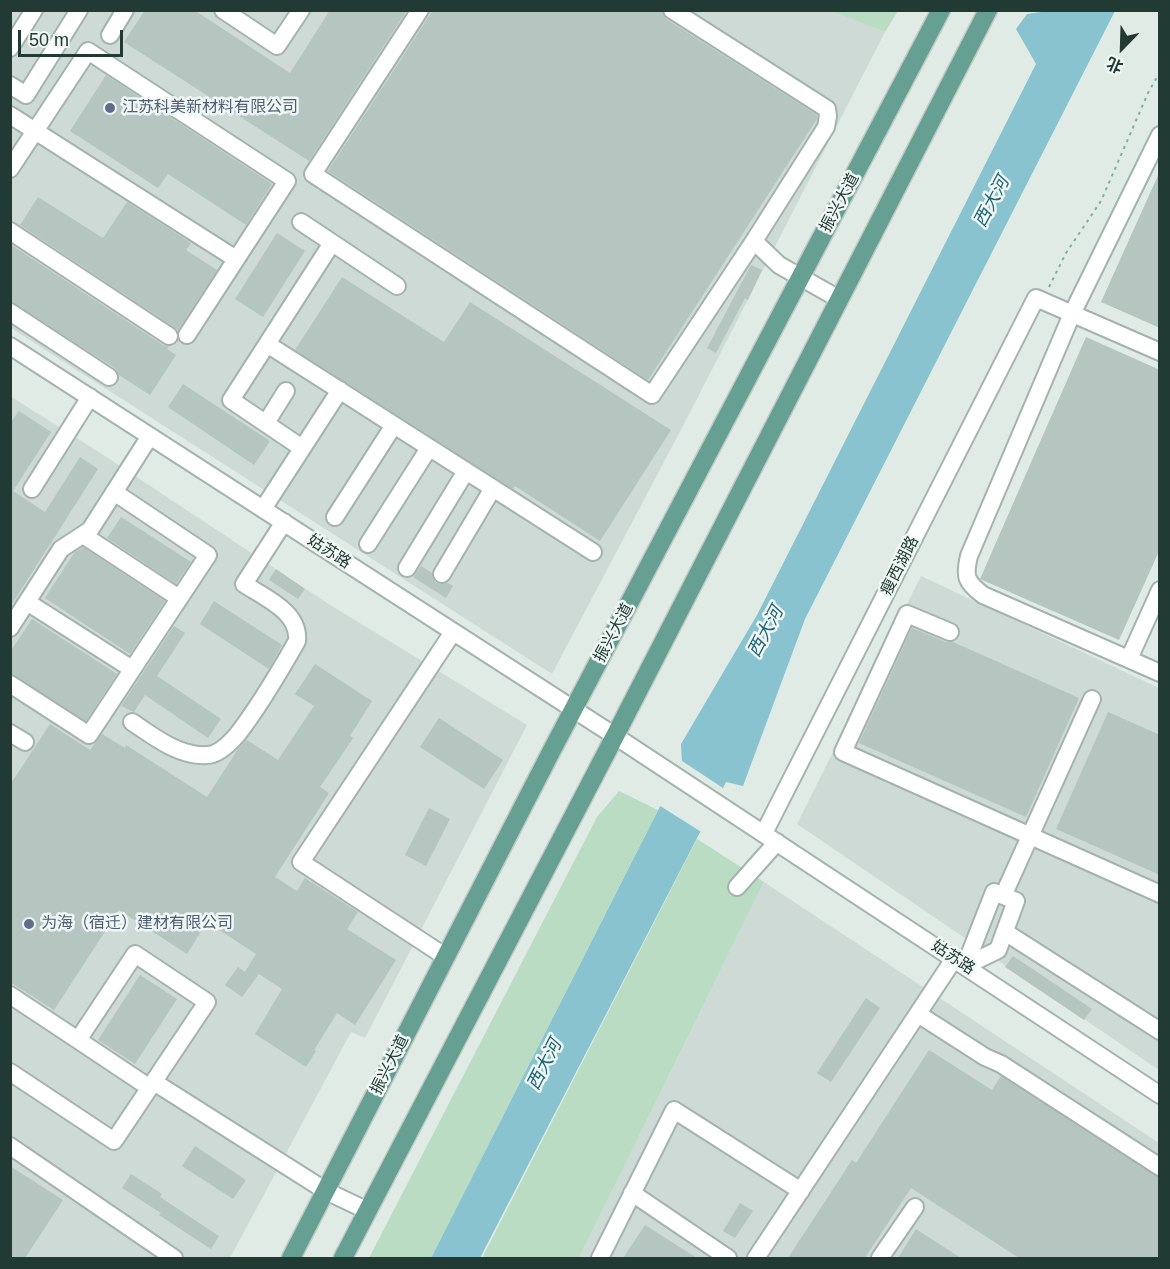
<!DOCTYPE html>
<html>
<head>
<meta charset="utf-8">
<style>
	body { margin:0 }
	#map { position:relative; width:1170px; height:1269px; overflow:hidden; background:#e0ebe6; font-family:Arial,"Noto Sans SC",sans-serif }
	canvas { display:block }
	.frame { position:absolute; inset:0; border:12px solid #213b34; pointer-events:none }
	.north { position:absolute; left:1092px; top:18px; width:60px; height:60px; -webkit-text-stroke:4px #f0f7f4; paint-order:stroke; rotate:203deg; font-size:16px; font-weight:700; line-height:24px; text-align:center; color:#213b34 }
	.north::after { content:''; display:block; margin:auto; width:21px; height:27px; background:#213b34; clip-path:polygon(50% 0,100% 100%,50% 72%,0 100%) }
	.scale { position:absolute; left:18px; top:30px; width:105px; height:27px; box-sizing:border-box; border:3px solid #213b34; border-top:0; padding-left:8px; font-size:18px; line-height:21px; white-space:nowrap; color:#213b34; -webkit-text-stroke:4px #f0f7f4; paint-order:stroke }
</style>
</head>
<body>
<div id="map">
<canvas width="1170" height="1269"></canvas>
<div class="frame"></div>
<div class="north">北</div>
<div class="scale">50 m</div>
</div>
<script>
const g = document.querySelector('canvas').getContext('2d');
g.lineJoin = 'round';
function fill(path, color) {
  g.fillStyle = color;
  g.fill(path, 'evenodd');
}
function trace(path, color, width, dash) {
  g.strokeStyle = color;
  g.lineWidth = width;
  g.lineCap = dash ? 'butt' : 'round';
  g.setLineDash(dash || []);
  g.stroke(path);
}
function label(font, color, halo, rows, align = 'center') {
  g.font = font + ' Arial,"Noto Sans SC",sans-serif';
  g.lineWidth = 5;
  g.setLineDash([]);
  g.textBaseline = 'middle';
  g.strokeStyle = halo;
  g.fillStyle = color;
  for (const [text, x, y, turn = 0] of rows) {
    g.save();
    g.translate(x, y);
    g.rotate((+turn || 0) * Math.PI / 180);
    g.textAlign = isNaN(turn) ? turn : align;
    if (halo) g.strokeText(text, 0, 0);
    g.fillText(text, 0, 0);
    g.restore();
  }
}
const built = new Path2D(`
	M832,10L885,32L684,424L552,674L11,328L10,11Z
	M10,396L105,456L327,603L527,725L365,1038L351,1032L230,1258H11Z
	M921,576L1159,688V1070L797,824Z
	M764,882L1159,1143V1258H579Z`);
const green = new Path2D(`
	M832,11H898L885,32Z
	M619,791L658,810L431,1258H369L597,817Z
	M697,839L764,882L579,1258H482Z`);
const water = new Path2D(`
	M1056,10L1115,11L805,619L743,786L726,782L480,1258H431L682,763L681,744L757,615L1036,64L1016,29L1027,14Z`);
const pier = new Path2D(`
	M679,759L726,790L703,833L657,804L679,763Z`);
const building = new Path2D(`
	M145,10H194L290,73L330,10H407L309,161L124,42Z
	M433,10H662L666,19L817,115V119L648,380L328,171Z
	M106,75L272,184L246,225L168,174L158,188L70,131Z
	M1160,171V328L1101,302Z
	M38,197L103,238L127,202L191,243L186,250L217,270L178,330L20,225Z
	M277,233L305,251L263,317L235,299Z
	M10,244L163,345L169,346L167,349L176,355L150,395L119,375L115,368L10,302Z
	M751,265L762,270L748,300L745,298L716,353L707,348Z
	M342,277L444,342L470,302L671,430L600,541L515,486L513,489L295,350Z
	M1086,337L1160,370V549L1119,640L980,579Z
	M183,384L270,441L254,465L168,407Z
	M19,411L51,432L13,491L45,512L80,457L98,469L10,607V423Z
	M121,517L191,562L176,584L107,538Z
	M83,547L165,601L130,654L45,598L74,553Z
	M421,566L432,573L433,579L436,583L442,584L448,583L453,586L446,598L413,577Z
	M276,569L305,589L298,599L269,580Z
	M214,601L282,645L269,669L200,624Z
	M32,619L117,674L86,721L10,673V652Z
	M174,626L185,633L157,676L221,719L208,738L145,695L134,712L121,706Z
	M912,628L946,642H953L1079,698L1026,817L859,743Z
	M315,664L372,701L350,736L353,738L320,787L329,793L275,877L297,891L305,878L358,912L347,929L396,960L355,1025L337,1013L314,1050L316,1051L306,1067L255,1034L282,989L259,974L242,997L225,985L238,967L245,972L256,954L207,922L187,954L119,910L54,1010L10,982V785L50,724L90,750L102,734L125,748L126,745L207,797L238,749L247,740L278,760L314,706L295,694Z
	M1108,712L1160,735V875L1056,829Z
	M439,718L503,760L484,789L420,747Z
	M429,808L450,819L426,866L405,855Z
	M1013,956L1092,1009L1084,1020L1005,967Z
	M140,975L177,999L135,1064L98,1040Z
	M866,998L880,1008L831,1082L817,1073Z
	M929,1050L992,1090L1001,1076L1160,1177V1258H1019L911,1188L865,1258H788L852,1160L856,1163Z
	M195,1146L246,1180L233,1199L182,1166Z
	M10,1166L63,1200L25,1258H10Z
	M131,1174L162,1194L160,1197L219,1236L211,1249L159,1215L161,1213L122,1188Z
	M740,1203L753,1211L735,1238L723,1231Z
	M645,1225L697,1258H623Z
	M916,1229L961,1258H898Z`);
const path = new Path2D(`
	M1049,287L1066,253L1101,201L1148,93L1160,72`);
const minor = new Path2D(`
	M223,10L277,46L301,10
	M420,10L313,174L652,395L754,241L826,127L828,116L827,109L672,10
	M110,35L125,10
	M10,48L34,10
	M10,85L26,95L79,10
	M10,115L236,259
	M1160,135L1072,314L969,556C964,577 966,582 983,595L1160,673
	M10,169L88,51L287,181L187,335
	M301,222L397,286
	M10,231L169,336
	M754,241L779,265L839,299
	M10,312L109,377
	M267,344L593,552
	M10,346L615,736L1160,1095
	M266,423L286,391
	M302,448L231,400L332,243
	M32,489L90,397
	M263,509L340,390
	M335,517L394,425
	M83,535L179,598
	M368,544L429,448
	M407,568L466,471
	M442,574L493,488
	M27,602L132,669
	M10,628L61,549L90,530L150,436
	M950,632L907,614L843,752L1160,894
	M1129,659L1160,590
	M10,684L89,735L208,555L114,492
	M132,722C153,736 179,757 207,755C218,755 230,743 237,735C258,708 280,671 297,641C300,612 265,598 244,584L284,522
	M10,733L25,742
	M764,833L1036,298L1160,352
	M737,887L777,842
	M994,892L1016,901L998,950L965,966Z
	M1003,896L1092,699
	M1005,932L1160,1031
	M446,957L301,862L453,632
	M10,995L78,1040
	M918,1014L985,1057L1001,1064L1160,1167
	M10,1072L114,1141L207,1002L135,954L78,1040L150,1088
	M154,1082L326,1191L368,1211
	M10,1146L174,1258
	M632,1193L728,1258
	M600,1258L674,1110L801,1191
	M756,1258L954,959
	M880,1258L915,1207`);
const major = new Path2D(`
	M291,1258L552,750L941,10
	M343,1258L615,736L988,10`);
const markers = [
	[110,108,6,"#5c6f8a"],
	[29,924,6,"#5c6f8a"]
];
const serviceNames = [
	["江苏科美新材料有限公司",122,108],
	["为海（宿迁）建材有限公司",41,924]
];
const streetNames = [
	["振兴大道",840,203,-62],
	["姑苏路",329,552,33],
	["瘦西湖路",900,566,-63],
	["振兴大道",614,633,-62],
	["姑苏路",953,958,33],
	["振兴大道",390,1065,-63]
];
const waterNames = [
	["西大河",992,202,-62],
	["西大河",766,632,-62],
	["西大河",545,1065,-63]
];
fill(built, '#cedad5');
fill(green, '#b9dcc3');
fill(water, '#88c3cf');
fill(pier, '#e0ebe6');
fill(building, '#b5c5bf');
trace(minor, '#a3b3ad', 20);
trace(major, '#c1c8c6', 21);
trace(path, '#81aea1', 2, [3, 4.5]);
trace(minor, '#fff', 16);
trace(major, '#65a092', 18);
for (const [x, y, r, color] of markers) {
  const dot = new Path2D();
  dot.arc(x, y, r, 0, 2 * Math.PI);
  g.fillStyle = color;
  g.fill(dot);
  trace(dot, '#f0f7f4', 2);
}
label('16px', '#4e5e75', '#f0f7f4', serviceNames, 'left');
label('16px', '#213b34', '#f0f7f4', streetNames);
label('italic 18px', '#1c6575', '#f0f7f4', waterNames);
</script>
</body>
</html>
